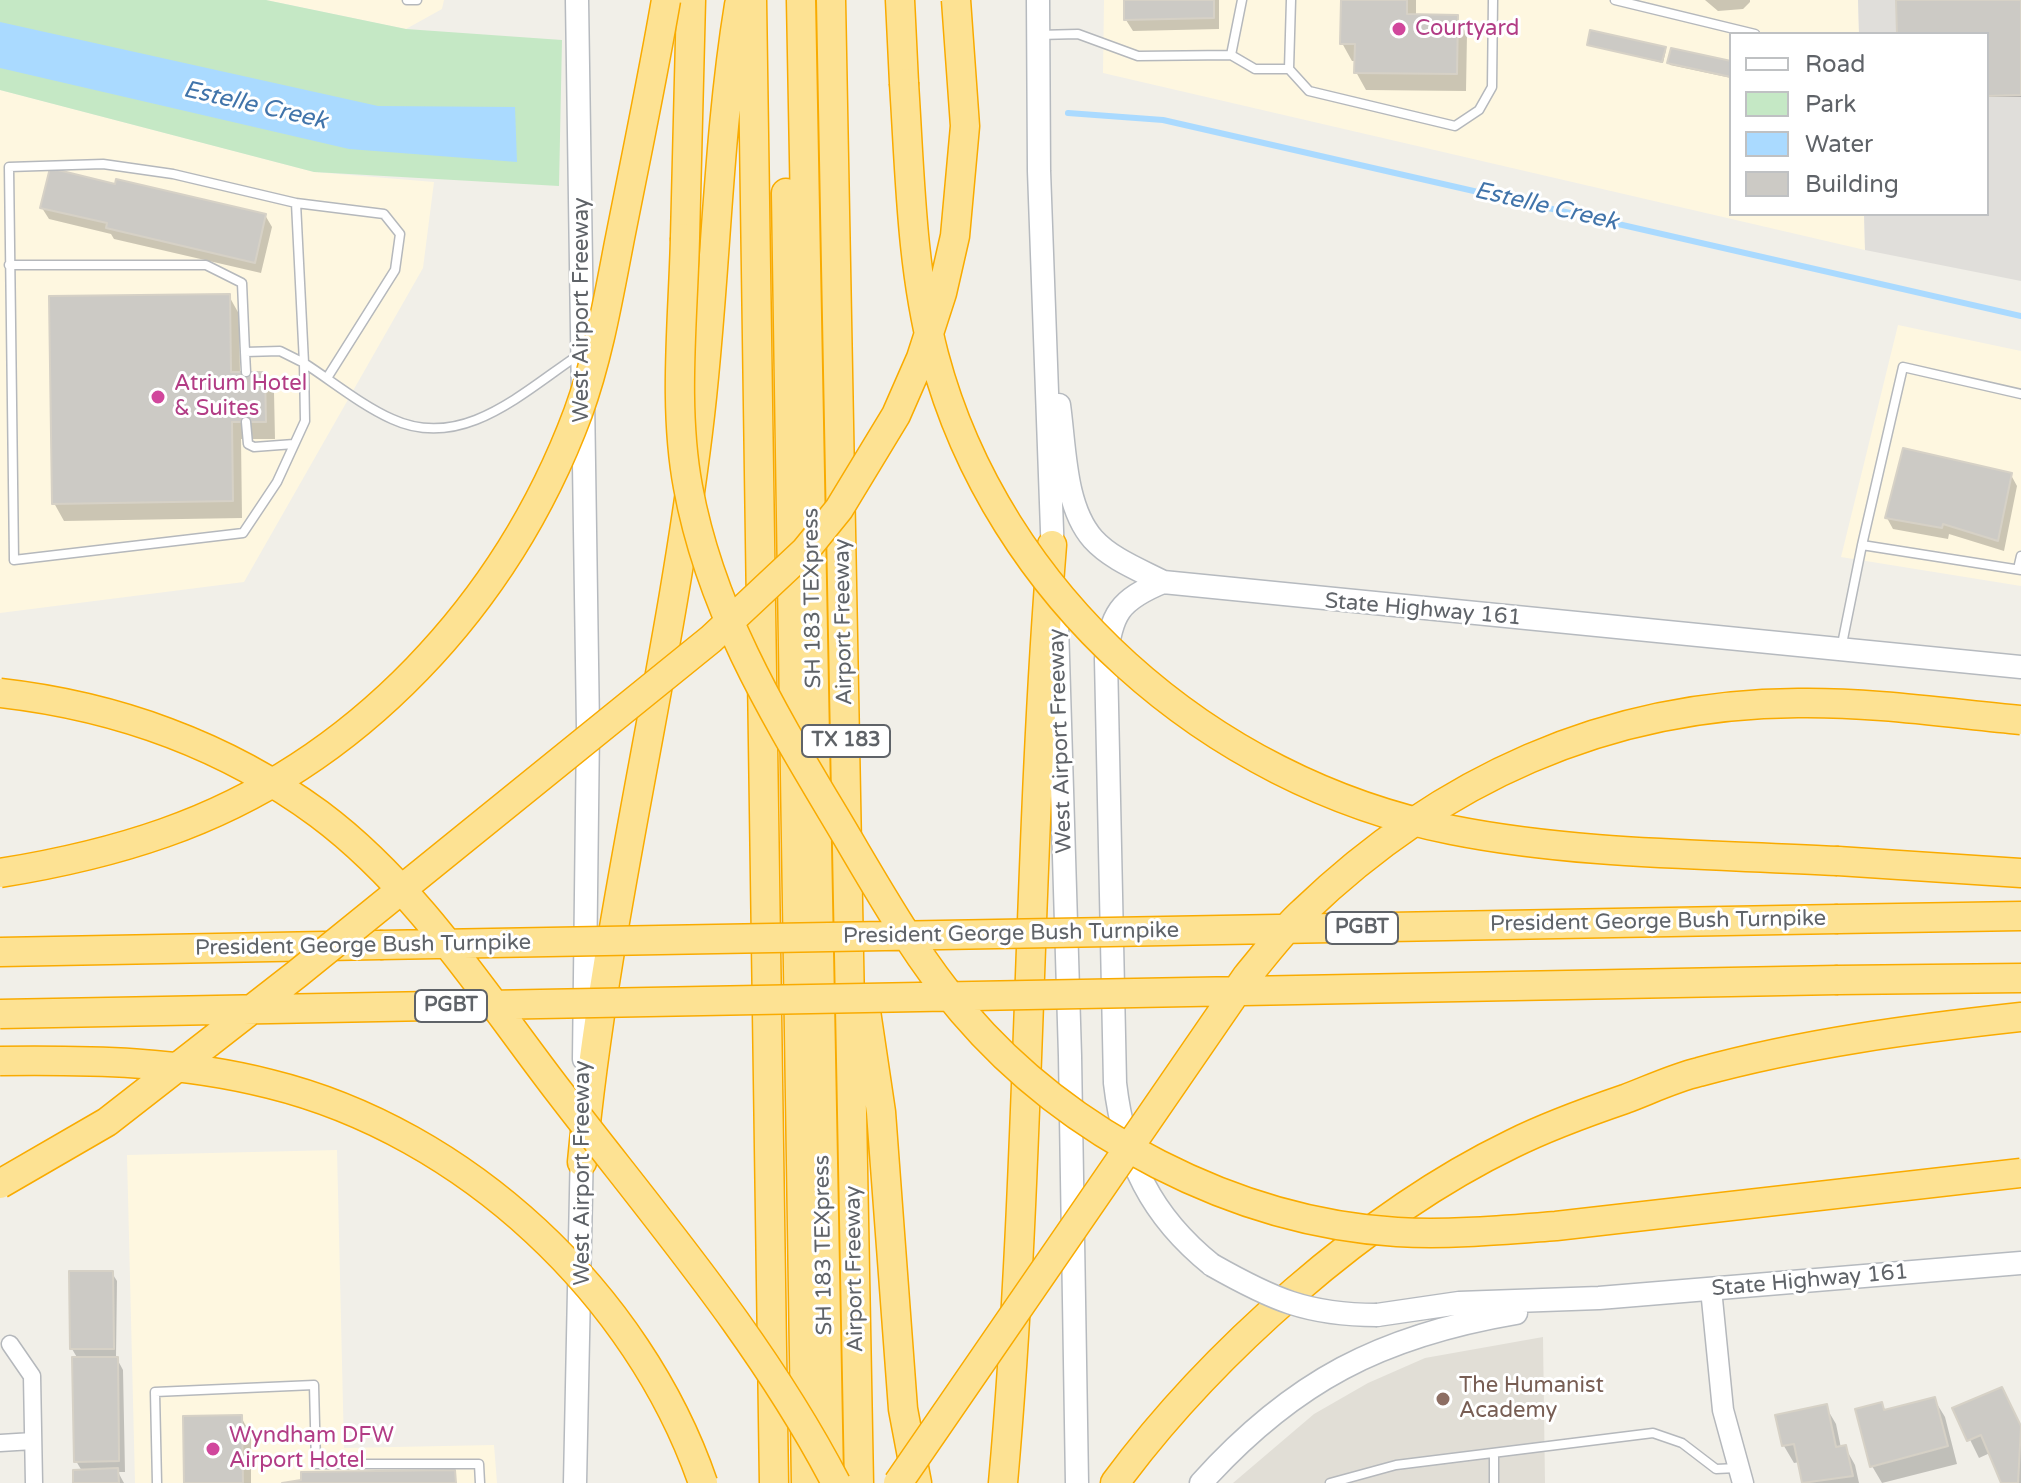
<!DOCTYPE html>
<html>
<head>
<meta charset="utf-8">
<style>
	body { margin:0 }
	#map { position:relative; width:2021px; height:1483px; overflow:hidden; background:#f1efe8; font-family:"Varela Round",sans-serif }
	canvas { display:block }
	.legend { position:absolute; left:1729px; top:32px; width:260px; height:184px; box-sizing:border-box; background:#fff; border:2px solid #bfc1c3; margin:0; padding:10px 14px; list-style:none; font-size:24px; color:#5f6368 }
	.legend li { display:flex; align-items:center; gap:16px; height:40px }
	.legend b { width:40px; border:2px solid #bfc1c3 }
</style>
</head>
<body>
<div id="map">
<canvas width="2021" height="1483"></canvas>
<ul class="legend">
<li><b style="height:10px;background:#fff"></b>Road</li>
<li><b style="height:22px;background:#c5e8c5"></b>Park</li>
<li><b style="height:22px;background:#aadaff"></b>Water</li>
<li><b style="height:22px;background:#cccac5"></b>Building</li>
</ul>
</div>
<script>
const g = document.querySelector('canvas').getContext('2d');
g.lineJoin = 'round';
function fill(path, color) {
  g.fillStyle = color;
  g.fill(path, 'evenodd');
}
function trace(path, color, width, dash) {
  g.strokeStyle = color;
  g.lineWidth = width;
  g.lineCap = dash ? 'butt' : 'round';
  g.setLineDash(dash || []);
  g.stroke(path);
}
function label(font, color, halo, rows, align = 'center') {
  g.font = font + ' "Varela Round",sans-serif';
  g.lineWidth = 6;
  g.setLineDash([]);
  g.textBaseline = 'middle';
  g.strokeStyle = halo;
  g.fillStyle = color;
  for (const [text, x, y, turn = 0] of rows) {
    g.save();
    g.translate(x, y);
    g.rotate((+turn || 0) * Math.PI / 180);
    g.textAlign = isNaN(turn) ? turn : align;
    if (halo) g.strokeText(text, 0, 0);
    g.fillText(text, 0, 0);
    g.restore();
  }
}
const commercial = new Path2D(`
	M266,0H444L442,9L406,29Z
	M1104,0H1858L1859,34H1731V214H1864L1865,250L1103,73Z
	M0,90L314,172L434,182L423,268L244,582L0,613Z
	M1898,325L2021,351V586L1841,557Z
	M337,1150L344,1448L494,1445L497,1483H135L127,1155Z`);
const industrial = new Path2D(`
	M1858,0H2021V281L1865,250L1864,214H1987V34H1859Z`);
const education = new Path2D(`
	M1543,1337L1545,1483H1233L1314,1414L1368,1383L1425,1358Z`);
const green = new Path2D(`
	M0,0H266L406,29L562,40L559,186L314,172L0,90Z`);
const water = new Path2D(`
	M0,22L378,106L515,107L517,162L349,149L0,68Z`);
const shadow = new Path2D(`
	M1126,0H1219V29L1133,31L1126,20Z
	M1343,0H1416V16L1456,17L1467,34L1466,91L1366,90L1356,72V61H1352L1342,43Z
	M1705,0H1750V2L1743,9L1718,11Z
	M1898,0H2021V97H1987V34H1899Z
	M1589,45L1665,48L1666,50L1663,63Z
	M1669,63H1731V78L1670,65Z
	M42,208L265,215L272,227L261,273L114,239L111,234L49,219Z
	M229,296L239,314L240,374H264L274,392L275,439H241L242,518L64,521L54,503Z
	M2011,475L2017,486L2004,551L1949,534L1948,539L1893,529L1887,518Z
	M112,1273L117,1281L116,1357L123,1370L125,1472H118L124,1483H75L82,1471L76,1461L78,1359L72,1349Z
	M1934,1399L1945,1417L1957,1464L1882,1483L1872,1466L1881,1404L1886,1412Z
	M1826,1407L1836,1424L1841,1448L1845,1447L1855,1465L1859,1483H1804L1800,1462L1794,1463L1784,1446Z
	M1955,1409L2021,1429V1483H2003L1990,1453L1979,1458Z
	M241,1417L251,1435V1483H186Z`);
const stream = new Path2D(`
	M1068,113L1163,120L2021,316`);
const building = new Path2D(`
	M1124,0H1214V18L1124,20Z
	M1341,0H1407V14L1458,15L1457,74L1354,73L1355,44H1340Z
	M1896,0H2021V95L1987,96V34H1897Z
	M1590,30L1666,47L1662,62L1587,45Z
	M1671,48L1731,61V77L1667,63Z
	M50,168L115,184L116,179L266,214L255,263L106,228L107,223L40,208Z
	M230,294L231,372H265L266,422H232L233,501L52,504L49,296Z
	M1903,448L2012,473L1998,541L1943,524L1942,528L1885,518Z
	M69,1271H113L114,1349H70Z
	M72,1357H118L119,1461L74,1462Z
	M2002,1387L2021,1426L2018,1483H2001L1981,1435L1967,1441L1952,1408Z
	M1935,1397L1948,1446L1870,1467L1855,1409L1882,1402L1884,1410Z
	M1827,1404L1836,1447L1846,1445L1853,1476L1802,1483L1794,1444L1782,1446L1775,1415Z
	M242,1415L243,1483H184L183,1416Z
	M118,1468L119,1483H73V1470Z
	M455,1470L456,1483H282L301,1480V1472Z`);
const service = new Path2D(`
	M407,0H417
	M1615,0L1755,34
	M1038,35L1078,34L1138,56L1231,55L1255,69H1289L1291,0
	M1231,55L1242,0
	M1289,69L1309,91L1455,126L1479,110L1492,87L1493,0
	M296,203L384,214L400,234L395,270L327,378
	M9,265H206L242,283L245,352L280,351L304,363L305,421L277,482L243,533L14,560L9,167L103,164L173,174L296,203L304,363C332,381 361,405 392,419C463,452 524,391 580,354
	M245,352L246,372
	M246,422L248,444L254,447L294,444
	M1862,545L1903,367L2021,394
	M2018,569L2021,556
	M1841,649L1862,545L2021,570
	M1494,1456V1483
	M157,1483L155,1392L314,1385L316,1464H479L480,1483
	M1330,1483L1396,1465L1653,1433L1682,1443L1716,1469L1737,1468`);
const minor = new Path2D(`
	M10,1344L32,1376L34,1483
	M0,1443L33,1441`);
const tertiary = new Path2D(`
	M1711,1289L1723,1410L1743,1483`);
const secondary = new Path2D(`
	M577,0L588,728L584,1059
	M1038,0L1039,171L1053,558
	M1059,405C1065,447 1064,506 1093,539C1111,559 1140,570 1163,582L2021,667
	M1163,582C1119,600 1111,614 1106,659L1115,1083C1124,1160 1151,1216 1212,1265
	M1057,624L1070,1056L1077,1483
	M1377,1315L1459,1303L1599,1298L2021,1263
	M575,1483L582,1145
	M1201,1483C1293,1381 1381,1336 1516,1313`);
const motorway = new Path2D(`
	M752,0L774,1483
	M801,0L829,1478
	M831,0L859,1483
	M900,0L904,83
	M786,193L806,1483
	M685,238L691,0
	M1838,861L2021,873
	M1838,919L2021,916
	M0,952L380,945
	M1838,980L2021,978
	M866,1011L881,1112L903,1409L917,1483
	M582,1162C605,916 668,677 698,432C716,290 716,146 739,5
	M1003,1483C1031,1171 1027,857 1052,545
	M1115,1483C1210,1354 1367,1214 1512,1144C1548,1126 1587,1112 1625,1099C1649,1090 1674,1078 1699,1072C1805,1043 1912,1029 2021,1017`);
const secondaryBridge = new Path2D(`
	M1212,1265C1272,1299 1307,1315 1377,1315`);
const motorwayBridge = new Path2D(`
	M904,83C910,174 911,266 934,355C998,596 1210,782 1452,830C1578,855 1711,854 1838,861
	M685,238C683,320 673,407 688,487C710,607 769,706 831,810C872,878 911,951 963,1012C1068,1135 1235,1222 1397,1232C1450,1235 1503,1230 1556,1226L2021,1173
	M0,693C115,706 225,745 319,814C417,887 486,997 560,1093C656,1218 763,1342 836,1483
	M0,873C56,864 110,852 164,833C358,765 507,603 578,413C598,358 608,300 619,243C635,162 652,81 666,0
	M380,945L1838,919
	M0,1014L1838,980
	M0,1061C92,1060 180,1061 270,1084C465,1132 638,1294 703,1483
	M0,1184L107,1122L297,974L711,639L805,551L839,509L896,415L921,358L942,293L955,236L965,126L956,0
	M898,1483L1247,976C1265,955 1282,931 1303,912C1440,780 1606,704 1798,703C1872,702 1947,713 2021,720`);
const markers = [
	[1399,29,8,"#d1479c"],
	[158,397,8,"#d1479c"],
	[1443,1399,8,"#8d6e63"],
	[213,1449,8,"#d1479c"]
];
const shields = [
	[846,741,88],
	[1362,928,72],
	[451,1006,72]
];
const shieldNames = [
	["TX 183",846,741],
	["PGBT",1362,928],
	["PGBT",451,1006]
];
const hotelNames = [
	["Courtyard",1415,29],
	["Atrium Hotel",174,384],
	["& Suites",174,409],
	["Wyndham DFW",229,1436],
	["Airport Hotel",229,1461]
];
const streetNames = [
	["West Airport Freeway",582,310,-90],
	["SH 183 TEXpress",813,598,-91],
	["State Highway 161",1423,610,5],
	["Airport Freeway",844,622,-91],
	["West Airport Freeway",1061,741,-92],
	["President George Bush Turnpike",1658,922,-1],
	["President George Bush Turnpike",1011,934,-1],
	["President George Bush Turnpike",363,946,-1],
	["West Airport Freeway",583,1173,-90],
	["SH 183 TEXpress",824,1245,-91],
	["Airport Freeway",855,1269,-91],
	["State Highway 161",1810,1281,-5]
];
const educationNames = [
	["The Humanist",1459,1386],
	["Academy",1459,1411]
];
const waterNames = [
	["Estelle Creek",255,106,13],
	["Estelle Creek",1546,207,13]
];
fill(commercial, '#fef7e0');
fill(industrial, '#e0deda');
fill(education, '#e1ded6');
fill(green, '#c5e8c5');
fill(water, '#aadaff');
fill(shadow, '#0003');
trace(stream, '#aadaff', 6);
fill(building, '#cccac5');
trace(building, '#d6d1c6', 2);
trace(service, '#b5b8bc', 11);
trace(minor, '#b5b8bc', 19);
trace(tertiary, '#b5b8bc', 23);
trace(secondary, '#b6babf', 25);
trace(motorway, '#f9ab00', 31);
trace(service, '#fff', 8);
trace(minor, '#fff', 16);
trace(tertiary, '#fff', 20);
trace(secondary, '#fff', 22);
trace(motorway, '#fde293', 28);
trace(secondaryBridge, '#b6babf', 25, []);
trace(motorwayBridge, '#f9ab00', 31, []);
trace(secondaryBridge, '#fff', 22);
trace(motorwayBridge, '#fde293', 28);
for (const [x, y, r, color] of markers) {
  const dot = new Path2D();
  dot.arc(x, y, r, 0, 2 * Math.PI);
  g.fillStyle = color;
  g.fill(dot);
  trace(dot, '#fff', 3);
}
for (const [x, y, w] of shields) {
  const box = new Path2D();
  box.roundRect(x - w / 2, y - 16, w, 32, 6);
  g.fillStyle = '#fff';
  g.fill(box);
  trace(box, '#5f6368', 2);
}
label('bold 20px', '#5f6368', null, shieldNames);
label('22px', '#b23c85', '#fff', hotelNames, 'left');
label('22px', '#5f6368', '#fff', streetNames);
label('22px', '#785e54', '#fff', educationNames, 'left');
label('italic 24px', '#4174aa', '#fff', waterNames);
</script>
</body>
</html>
